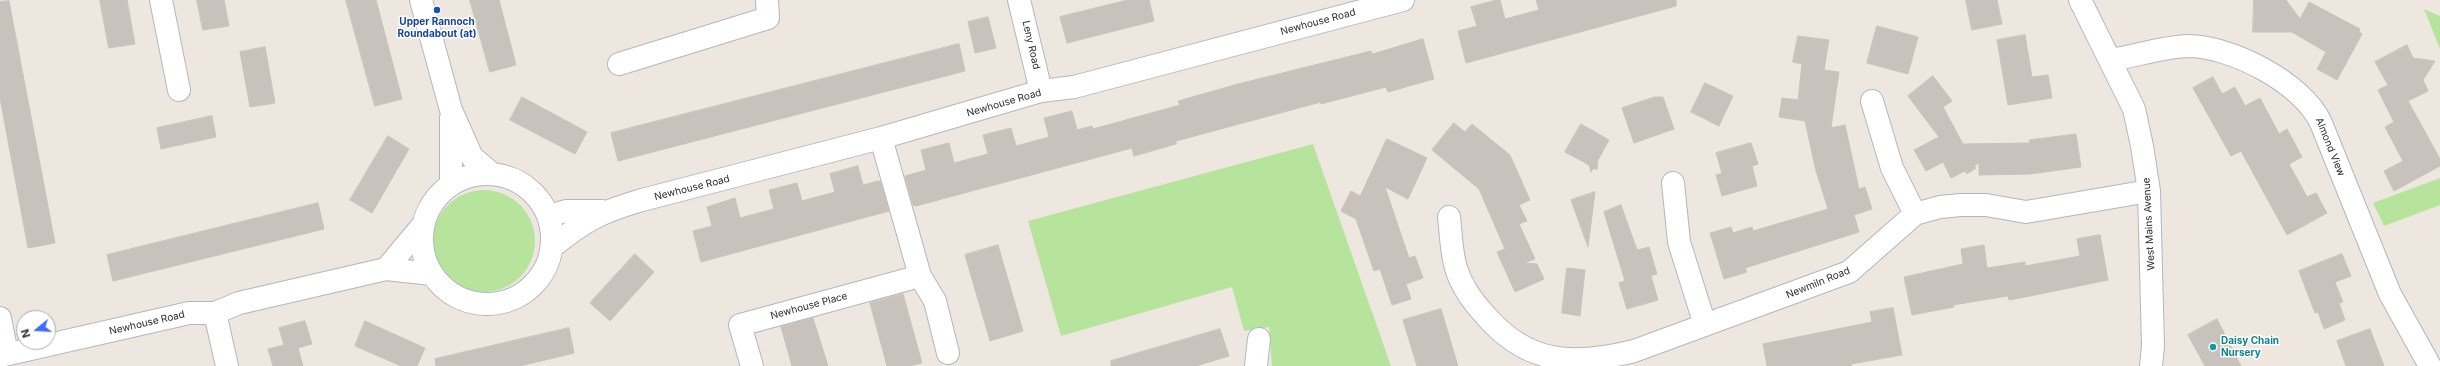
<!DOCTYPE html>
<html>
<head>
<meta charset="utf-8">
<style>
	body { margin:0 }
	#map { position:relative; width:2440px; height:366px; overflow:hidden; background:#eee7e0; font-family:Inter,sans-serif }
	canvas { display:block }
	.north { position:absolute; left:16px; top:310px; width:40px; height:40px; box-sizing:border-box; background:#fff; border:1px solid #ababab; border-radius:50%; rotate:252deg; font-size:11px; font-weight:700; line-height:16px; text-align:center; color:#2d2d2d }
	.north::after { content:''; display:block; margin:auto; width:14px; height:18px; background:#416afa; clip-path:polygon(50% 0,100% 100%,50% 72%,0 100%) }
</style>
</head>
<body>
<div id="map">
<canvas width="2440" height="366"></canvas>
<div class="north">N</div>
</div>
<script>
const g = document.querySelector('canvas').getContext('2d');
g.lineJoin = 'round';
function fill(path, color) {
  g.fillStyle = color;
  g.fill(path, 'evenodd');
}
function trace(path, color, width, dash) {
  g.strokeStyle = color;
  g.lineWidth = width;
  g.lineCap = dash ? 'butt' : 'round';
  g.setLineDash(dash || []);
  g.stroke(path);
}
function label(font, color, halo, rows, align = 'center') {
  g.font = font + ' Inter,sans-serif';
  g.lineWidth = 3;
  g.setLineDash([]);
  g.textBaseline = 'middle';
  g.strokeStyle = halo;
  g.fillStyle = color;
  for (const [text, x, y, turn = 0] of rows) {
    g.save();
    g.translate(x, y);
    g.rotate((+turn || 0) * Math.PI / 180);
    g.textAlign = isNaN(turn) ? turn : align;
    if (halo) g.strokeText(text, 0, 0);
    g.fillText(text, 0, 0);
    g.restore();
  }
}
const green = new Path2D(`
	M2424,9L2440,16V49Z
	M1313,144L1391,366H1272L1269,327L1244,331L1232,287L1061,336L1028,221Z
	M2440,178V205L2384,226L2373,203Z
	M433 241a51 51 0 1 1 102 0a51 51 0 1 1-102 0Z`);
const building = new Path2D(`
	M100,0H127L135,44L109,48Z
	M197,0H224L229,26L203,30Z
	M346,0H376L402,99L375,106Z
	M470,0H499L516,65L490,72Z
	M1128,0H1149L1154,21L1067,43L1060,17Z
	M1497,0H1500L1505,19L1539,10L1536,0H1676V6L1466,63L1458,31L1477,26L1471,7Z
	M1966,0H1997L2002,24L1972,30Z
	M2254,0H2286L2300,19L2309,2L2360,29L2359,32L2362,34L2337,80L2317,69L2326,52L2292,32H2253Z
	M9,1L55,243L28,248L0,98V2Z
	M988,17L996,48L975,53L968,22Z
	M1877,26L1918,37L1908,74L1867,63Z
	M2025,35L2032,77L2048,75L2052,98L2008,105L1997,40Z
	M1798,36L1829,40L1824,70L1839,72L1831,128L1845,125L1859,189L1865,187L1872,209L1854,215L1859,232L1745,268L1747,272L1724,279L1710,233L1731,227L1733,233L1752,227L1753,231L1828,209L1816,171L1805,121L1779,117L1782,98L1798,100L1802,64L1793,62Z
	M1423,39L1434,79L1388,92L1386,87L1321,104V102L1176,141V144L1134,156L1132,148L916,206L913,205L905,176L926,170L921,150L949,143L954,163L988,154L983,135L1011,128L1016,146L1049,137L1044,118L1072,111L1077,130L1092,126L1093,129L1180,105L1178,101L1238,84L1371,51L1372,54Z
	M959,44L965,71L618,161L611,133Z
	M2407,45L2413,58L2435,61L2423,80L2428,91L2408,101L2440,159V166L2394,191L2384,171L2403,161L2385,127L2394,122L2378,90L2388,85L2375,62Z
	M265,47L275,103L250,107L240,52Z
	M1933,76L1952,101L1943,107L1963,144L2030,143L2029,140L2076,134L2081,167L2030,174L1979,175V163L1974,166L1976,168L1967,174L1965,171L1951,178L1943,162L1926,171L1914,150L1939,137L1908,96Z
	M2213,77L2222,94L2235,87L2245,106L2260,98L2279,134L2287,129L2302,157L2289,164L2307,197L2316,193L2327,213L2287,235L2241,151L2231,156L2193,88Z
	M1705,83L1733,96L1719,126L1691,112Z
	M522,97L587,132L575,154L510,120Z
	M1655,97H1663L1674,129L1634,143L1622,108Z
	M212,116L216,137L161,149L157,128Z
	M1454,123L1465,132L1472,124L1510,155L1530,200L1519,205L1527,221L1519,224L1535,259L1524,263L1537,264L1544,279L1515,292L1497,252L1505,249L1479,189L1432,150Z
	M1581,124L1609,140L1598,160L1597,170L1594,168L1591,172L1589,165L1565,152Z
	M388,136L409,149L372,213L350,200Z
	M1387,139L1427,158L1408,199L1385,187L1409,258L1415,256L1423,278L1406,284L1411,299L1392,305L1380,269L1374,271L1356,219L1341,211L1351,191L1360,196Z
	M1751,143L1758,164L1752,166L1757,186L1722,196L1716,175L1722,173L1716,153Z
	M858,166L863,185L878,181L881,182L889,211L701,262L693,231L712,226L707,207L735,198L740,218L774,209L769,190L797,183L802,201L835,192L830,174Z
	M1595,192L1588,247L1571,200Z
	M318,203L324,229L113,281L107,255Z
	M1621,205L1637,250L1649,247L1657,274L1651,276L1658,300L1627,309L1619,283L1625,281L1604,212Z
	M2100,235L2108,280L2030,296L2009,300L2008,296L1953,305L1954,307L1912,315L1904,277L1963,264L1961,249L1984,245L1987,268L2025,262V266L2080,256L2077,239Z
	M998,245L1023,331L990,341L965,255Z
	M635,254L654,272L610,321L590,303Z
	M2342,254L2351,276L2335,282L2343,302L2339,303L2345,320L2324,329L2318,312L2315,313L2299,271Z
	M1567,268L1585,270L1580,316L1562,313Z
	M903,294L922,363L909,366H887L870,303Z
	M1893,308L1902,355L1851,364L1852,366H1767L1763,344L1872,322L1870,312Z
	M1441,309L1458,366H1417L1403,320Z
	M813,318L828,366H792L781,327Z
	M2217,319L2241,366H2205L2188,335Z
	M305,321L312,344L298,348L303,366H273L268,349L284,345L279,328Z
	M365,321L425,348L417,366H401L355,346Z
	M569,328L574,353L520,366H436L435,359Z
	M1220,329L1229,356L1196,366H1111V361Z
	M2370,329L2384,366H2346L2337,341Z`);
const minor = new Path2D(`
	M161,0L179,90
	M421,0L451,110L472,157L492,174
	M1019,0L1041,91
	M2080,0L2134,109L2142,146L2149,191L2153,346L2151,366
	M2110,60C2136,56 2162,47 2188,46C2231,46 2303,83 2321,123L2390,294L2430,366
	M619,64L768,18L767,0
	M1872,101L1892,168L1915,214
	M451,118V185
	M881,138L920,276L935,301L948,353
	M422 239a65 65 0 1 1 130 0a65 65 0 1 1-130 0Z
	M1673,183L1679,242L1705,325
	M548,216L566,211H602
	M1449,217C1451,233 1451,252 1456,268C1461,285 1473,302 1485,315C1528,365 1574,366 1634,351L1849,272L1915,214L1940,207L1961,205H1986L2026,212L2149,191
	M552,247C585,220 601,212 642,200L881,138L1041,91L1074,87L1403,0
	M386,269L422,226
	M215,313L227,366
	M0,318L7,354
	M0,356L189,313H215L239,303L386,269L432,274
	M752,366L740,325L920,276
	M1256,366L1259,339`);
const markers = [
	[437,10,4,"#1a4fb4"],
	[2213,347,4,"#0f9aa8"]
];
const transitNames = [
	["Upper Rannoch",437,22],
	["Roundabout (at)",437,34]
];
const streetNames = [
	["Newhouse Road",1318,22,-15],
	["Leny Road",1031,45,77],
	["Newhouse Road",1004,103,-16],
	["Almond View",2330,147,68],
	["Newhouse Road",692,188,-14],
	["West Mains Avenue",2149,224,-93],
	["Newmiln Road",1818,283,-22],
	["Newhouse Place",809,306,-15],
	["Newhouse Road",147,323,-13]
];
const cultureNames = [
	["Daisy Chain",2221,341],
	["Nursery",2221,353]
];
fill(green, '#b7e49c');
fill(building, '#c7c2bb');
trace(building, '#cac3b9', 1);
trace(minor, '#b3b6c0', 24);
trace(minor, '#fff', 22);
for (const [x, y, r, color] of markers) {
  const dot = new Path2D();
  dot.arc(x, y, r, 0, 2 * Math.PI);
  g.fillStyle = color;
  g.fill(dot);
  trace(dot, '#fff', 1.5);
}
label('bold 10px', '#164399', '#fff', transitNames);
label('10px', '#2d2d2d', '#fff', streetNames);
label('bold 10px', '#0d838f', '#fff', cultureNames, 'left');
</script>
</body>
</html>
